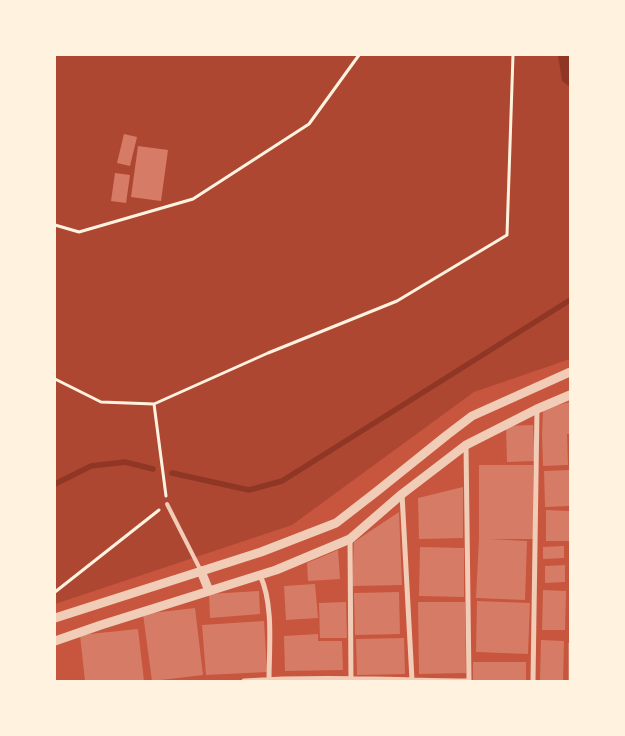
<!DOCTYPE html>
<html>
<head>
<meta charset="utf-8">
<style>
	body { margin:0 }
	#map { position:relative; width:625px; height:736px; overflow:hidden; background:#c8553d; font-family:"Source Sans 3",sans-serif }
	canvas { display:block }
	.frame { position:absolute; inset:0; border:56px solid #fff3e0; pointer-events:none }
</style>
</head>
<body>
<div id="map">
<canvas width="625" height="736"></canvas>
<div class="frame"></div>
</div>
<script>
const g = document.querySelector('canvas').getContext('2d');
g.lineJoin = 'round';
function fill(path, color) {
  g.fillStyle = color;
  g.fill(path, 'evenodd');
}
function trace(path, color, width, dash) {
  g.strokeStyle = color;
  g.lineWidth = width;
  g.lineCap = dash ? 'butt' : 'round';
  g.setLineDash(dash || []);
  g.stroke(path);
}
const green = new Path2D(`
	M55,55H570V359L474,392L292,525L55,604Z`);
const water = new Path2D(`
	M558,55H570V87L562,81Z`);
const stream = new Path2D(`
	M172,473L249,490L282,481L570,300
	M55,484L91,466L125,462L153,469`);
const building = new Path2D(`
	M124,134L137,137L130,166L117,163Z
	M138,146L168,150L161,201L131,197Z
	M115,173L130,175L126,203L111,201Z
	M570,402V434H567L568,465L543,466L542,435L543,409Z
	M533,425L535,461L507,462L506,426Z
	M479,465H533V539H490L527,541L525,600L476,598L479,539Z
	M569,470V506L545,507L544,471Z
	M463,487V538L419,539L418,498Z
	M546,510L570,511V541H546Z
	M399,512L402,585L352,586L354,542Z
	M564,546V558L543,559V547Z
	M420,547L464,548V597L419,596Z
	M338,550L340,579L308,581L307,563Z
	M565,565V582L545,583V566Z
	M315,584L318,618L286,620L284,586Z
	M543,590L566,591L565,630H542Z
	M259,591L260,614L210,618L209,594Z
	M399,592L400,634L355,635L354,593Z
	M477,601L530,603L528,654L476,652Z
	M346,602L347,638H320L319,603Z
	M418,602H465L466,673L419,674Z
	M195,608L203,675L152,681L143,614Z
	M264,621L267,672L206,675L202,625Z
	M138,629L144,681H85L80,635Z
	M318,634V641H342L343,670L285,671L284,636Z
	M404,638L405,674L357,675L356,639Z
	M541,640L564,641L563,681H540Z
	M568,643H570V680H568Z
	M473,662H526V681H473Z`);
const path = new Path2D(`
	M55,225L79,232L193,199L309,124L359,55
	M55,379L101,402L154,404L268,353L397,301L507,235L513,55
	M154,404L166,496
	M55,592L159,510`);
const service = new Path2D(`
	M167,504L201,571`);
const minor = new Path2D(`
	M402,494L412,680
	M350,539L351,681
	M260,575C274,605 269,648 269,681
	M244,681C319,676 394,680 469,681L466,445
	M533,681L537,409`);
const tertiary = new Path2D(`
	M201,571L209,591
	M55,618L261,552L336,523L376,492L447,435L472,416L570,372
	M55,641L101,625L276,570L350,539L402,494L466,445L537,409L570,395`);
fill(green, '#ae4732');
fill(water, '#8f3625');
trace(stream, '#8f3625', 5.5);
fill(building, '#d67c66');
trace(path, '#fff3e0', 3);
trace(service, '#f1ccb7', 4);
trace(minor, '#f1ccb7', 5);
trace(tertiary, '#f1ccb7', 9);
</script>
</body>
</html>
